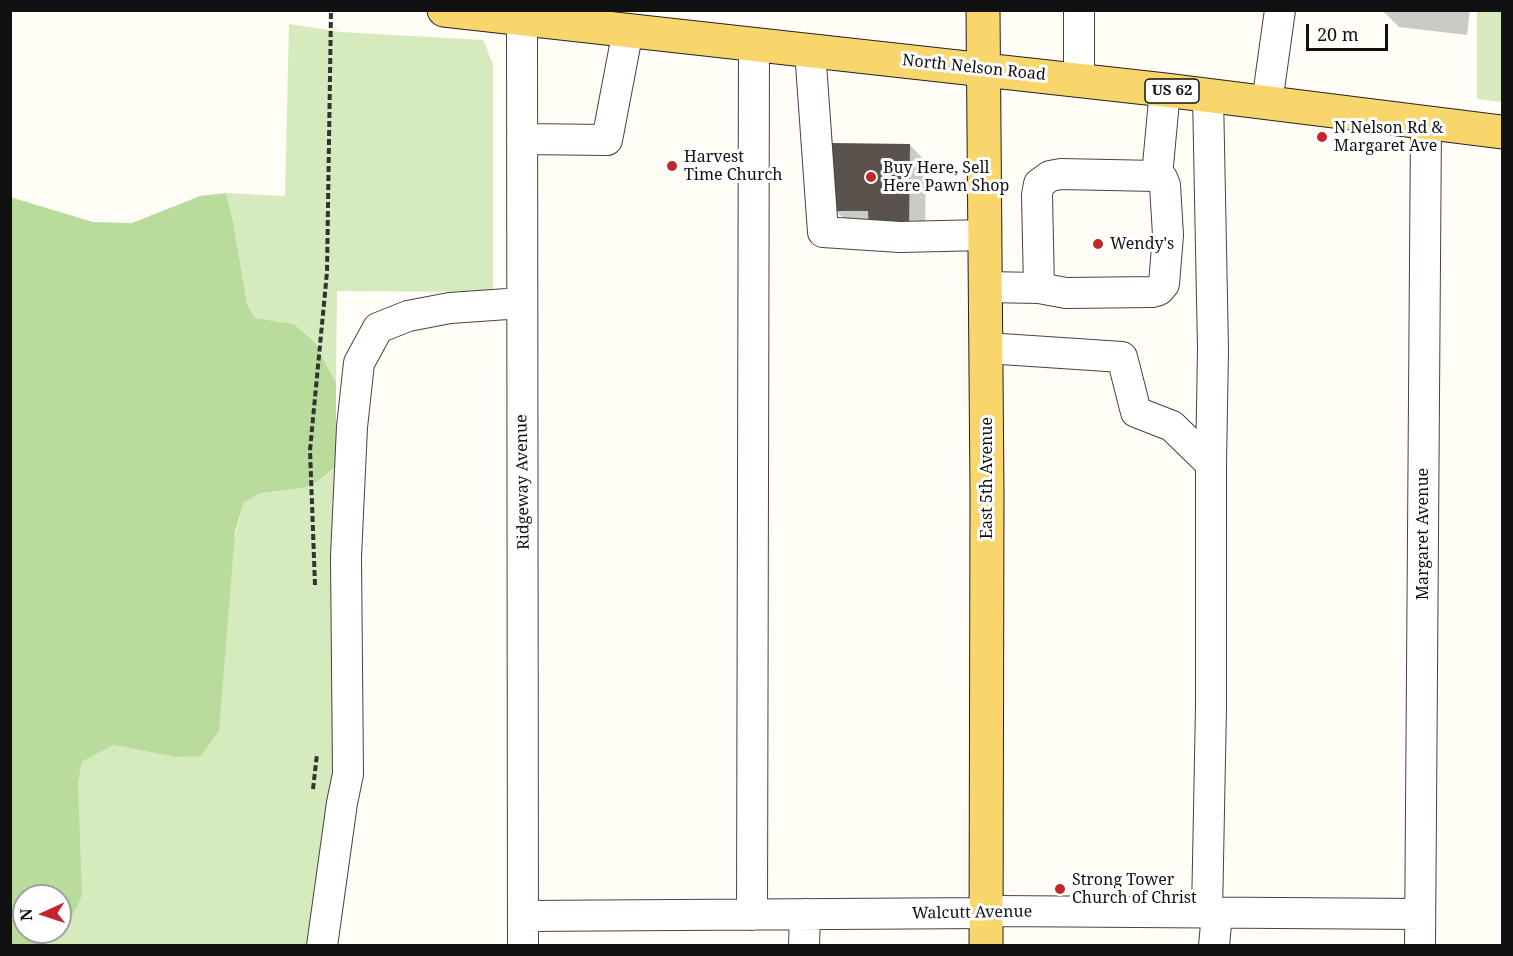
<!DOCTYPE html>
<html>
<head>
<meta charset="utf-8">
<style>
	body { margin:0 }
	#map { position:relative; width:1513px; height:956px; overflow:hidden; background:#fffdf5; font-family:"Noto Serif",serif }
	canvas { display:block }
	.frame { position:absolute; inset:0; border:12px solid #111; pointer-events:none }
	.north { position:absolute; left:12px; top:884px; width:60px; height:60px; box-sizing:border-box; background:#fff; border:2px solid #a0a0a0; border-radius:50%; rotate:267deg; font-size:16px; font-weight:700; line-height:24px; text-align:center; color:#111 }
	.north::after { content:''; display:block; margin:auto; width:21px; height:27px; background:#c4262e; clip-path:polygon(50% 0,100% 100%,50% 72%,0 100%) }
	.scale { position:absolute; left:1306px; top:24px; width:82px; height:27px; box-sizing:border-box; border:3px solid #111; border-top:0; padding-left:8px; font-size:18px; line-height:21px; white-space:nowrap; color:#111; -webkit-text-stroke:4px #fff; paint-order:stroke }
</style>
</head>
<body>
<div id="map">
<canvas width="1513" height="956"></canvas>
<div class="frame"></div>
<div class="north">N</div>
<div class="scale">20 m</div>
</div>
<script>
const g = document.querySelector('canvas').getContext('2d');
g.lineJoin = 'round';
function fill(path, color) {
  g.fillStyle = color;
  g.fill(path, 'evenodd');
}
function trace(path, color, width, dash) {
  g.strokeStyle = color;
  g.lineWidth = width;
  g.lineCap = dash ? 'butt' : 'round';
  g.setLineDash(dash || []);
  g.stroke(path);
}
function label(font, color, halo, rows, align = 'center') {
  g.font = font + ' "Noto Serif",serif';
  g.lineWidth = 6;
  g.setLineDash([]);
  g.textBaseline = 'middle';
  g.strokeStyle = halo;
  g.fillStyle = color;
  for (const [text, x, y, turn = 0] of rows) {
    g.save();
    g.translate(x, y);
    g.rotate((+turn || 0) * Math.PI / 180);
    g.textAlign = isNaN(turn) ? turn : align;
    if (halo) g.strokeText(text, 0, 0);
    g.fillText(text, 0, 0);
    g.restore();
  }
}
const green = new Path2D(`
	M1477,11H1502V102L1477,99Z
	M289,24L341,32L483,40L493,64V292L337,291L336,383L315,341L294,324L255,318L247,304L233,221L226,193L285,196Z
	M336,466L334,770L314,893L313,945L38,946L56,932H60V929L70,921L78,782L82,762L113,745L175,757L244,502L262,493L303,488L317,482Z`);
const forest = new Path2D(`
	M226,193L233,221L247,304L255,318L294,324L315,342L336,383V466L317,482L303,488L262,493L244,502L235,532L219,731L201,756L175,757L113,745L82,762L78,783L82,895L70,921L60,929V896H24V932H56L38,946L10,945V197L93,222L132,223L200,196Z`);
const shadow = new Path2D(`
	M1126,10H1149V12L1126,11Z
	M1382,10H1470L1467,35L1399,27Z
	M910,145L926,162L925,244L852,226L835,210Z`);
const building = new Path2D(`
	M832,143L910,144L909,228L869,229L868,211H834Z`);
const path = new Path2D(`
	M315,585L310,450L327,272L331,10
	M313,789L317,754`);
const minor = new Path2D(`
	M1079,10V80
	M522,19L523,946
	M810,50L823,232L900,237L985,235
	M1267,103L1280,10
	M522,139L607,140L628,30
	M1157,176L1165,90
	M985,287L1039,288L1066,293L1152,292L1159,290L1164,284L1168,235L1165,185L1162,178L1157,176L1061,174L1050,176L1039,184L1037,195L1039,288
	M986,348L1122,357L1136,412L1172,426L1211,464L1213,350L1208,95
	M1207,913L1211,707V464
	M752,915L754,44
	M523,916L986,913L995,911L1420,914
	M322,946L342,803L348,774L346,557L352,427L359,363L378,328L408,316L450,308L522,303
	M804,946L805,914
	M1214,946L1217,913
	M1420,946L1426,123`);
const major = new Path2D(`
	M444,10L1165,90L1502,132
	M983,10L987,493L986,946`);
const markers = [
	[1322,137,6,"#c4262e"],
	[672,166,6,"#c4262e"],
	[871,177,6,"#c4262e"],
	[1098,244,6,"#c4262e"],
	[1060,889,6,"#c4262e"]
];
const shields = [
	[1172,91,54]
];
const shieldNames = [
	["US 62",1172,91]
];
const streetNames = [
	["North Nelson Road",974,68,6],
	["East 5th Avenue",987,478,-90],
	["Ridgeway Avenue",523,482,-91],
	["Margaret Avenue",1423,534,-90],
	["Walcutt Avenue",972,913,-1]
];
const poiNames = [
	["N Nelson Rd &",1334,128],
	["Margaret Ave",1334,146],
	["Harvest",684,157],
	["Time Church",684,175],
	["Buy Here, Sell",883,168],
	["Here Pawn Shop",883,186],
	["Wendy's",1110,244],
	["Strong Tower",1072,880],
	["Church of Christ",1072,898]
];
fill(green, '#d5ebbd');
fill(forest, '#b9dc9c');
fill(shadow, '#0003');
fill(building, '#5a524d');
trace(minor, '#444', 32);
trace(major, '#222', 35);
trace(path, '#333', 4, [6, 3]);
trace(minor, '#fff', 30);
trace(major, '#f9d66b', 33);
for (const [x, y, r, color] of markers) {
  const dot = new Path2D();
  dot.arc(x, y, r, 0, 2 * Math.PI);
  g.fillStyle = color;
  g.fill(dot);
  trace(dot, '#fff', 2);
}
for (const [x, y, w] of shields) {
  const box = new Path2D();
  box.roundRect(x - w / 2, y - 12, w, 24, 4.5);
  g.fillStyle = '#fff';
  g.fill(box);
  trace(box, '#111', 1.5);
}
label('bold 15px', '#111', null, shieldNames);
label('16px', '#111', '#fff', streetNames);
label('16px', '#111', '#fff', poiNames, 'left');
</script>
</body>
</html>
